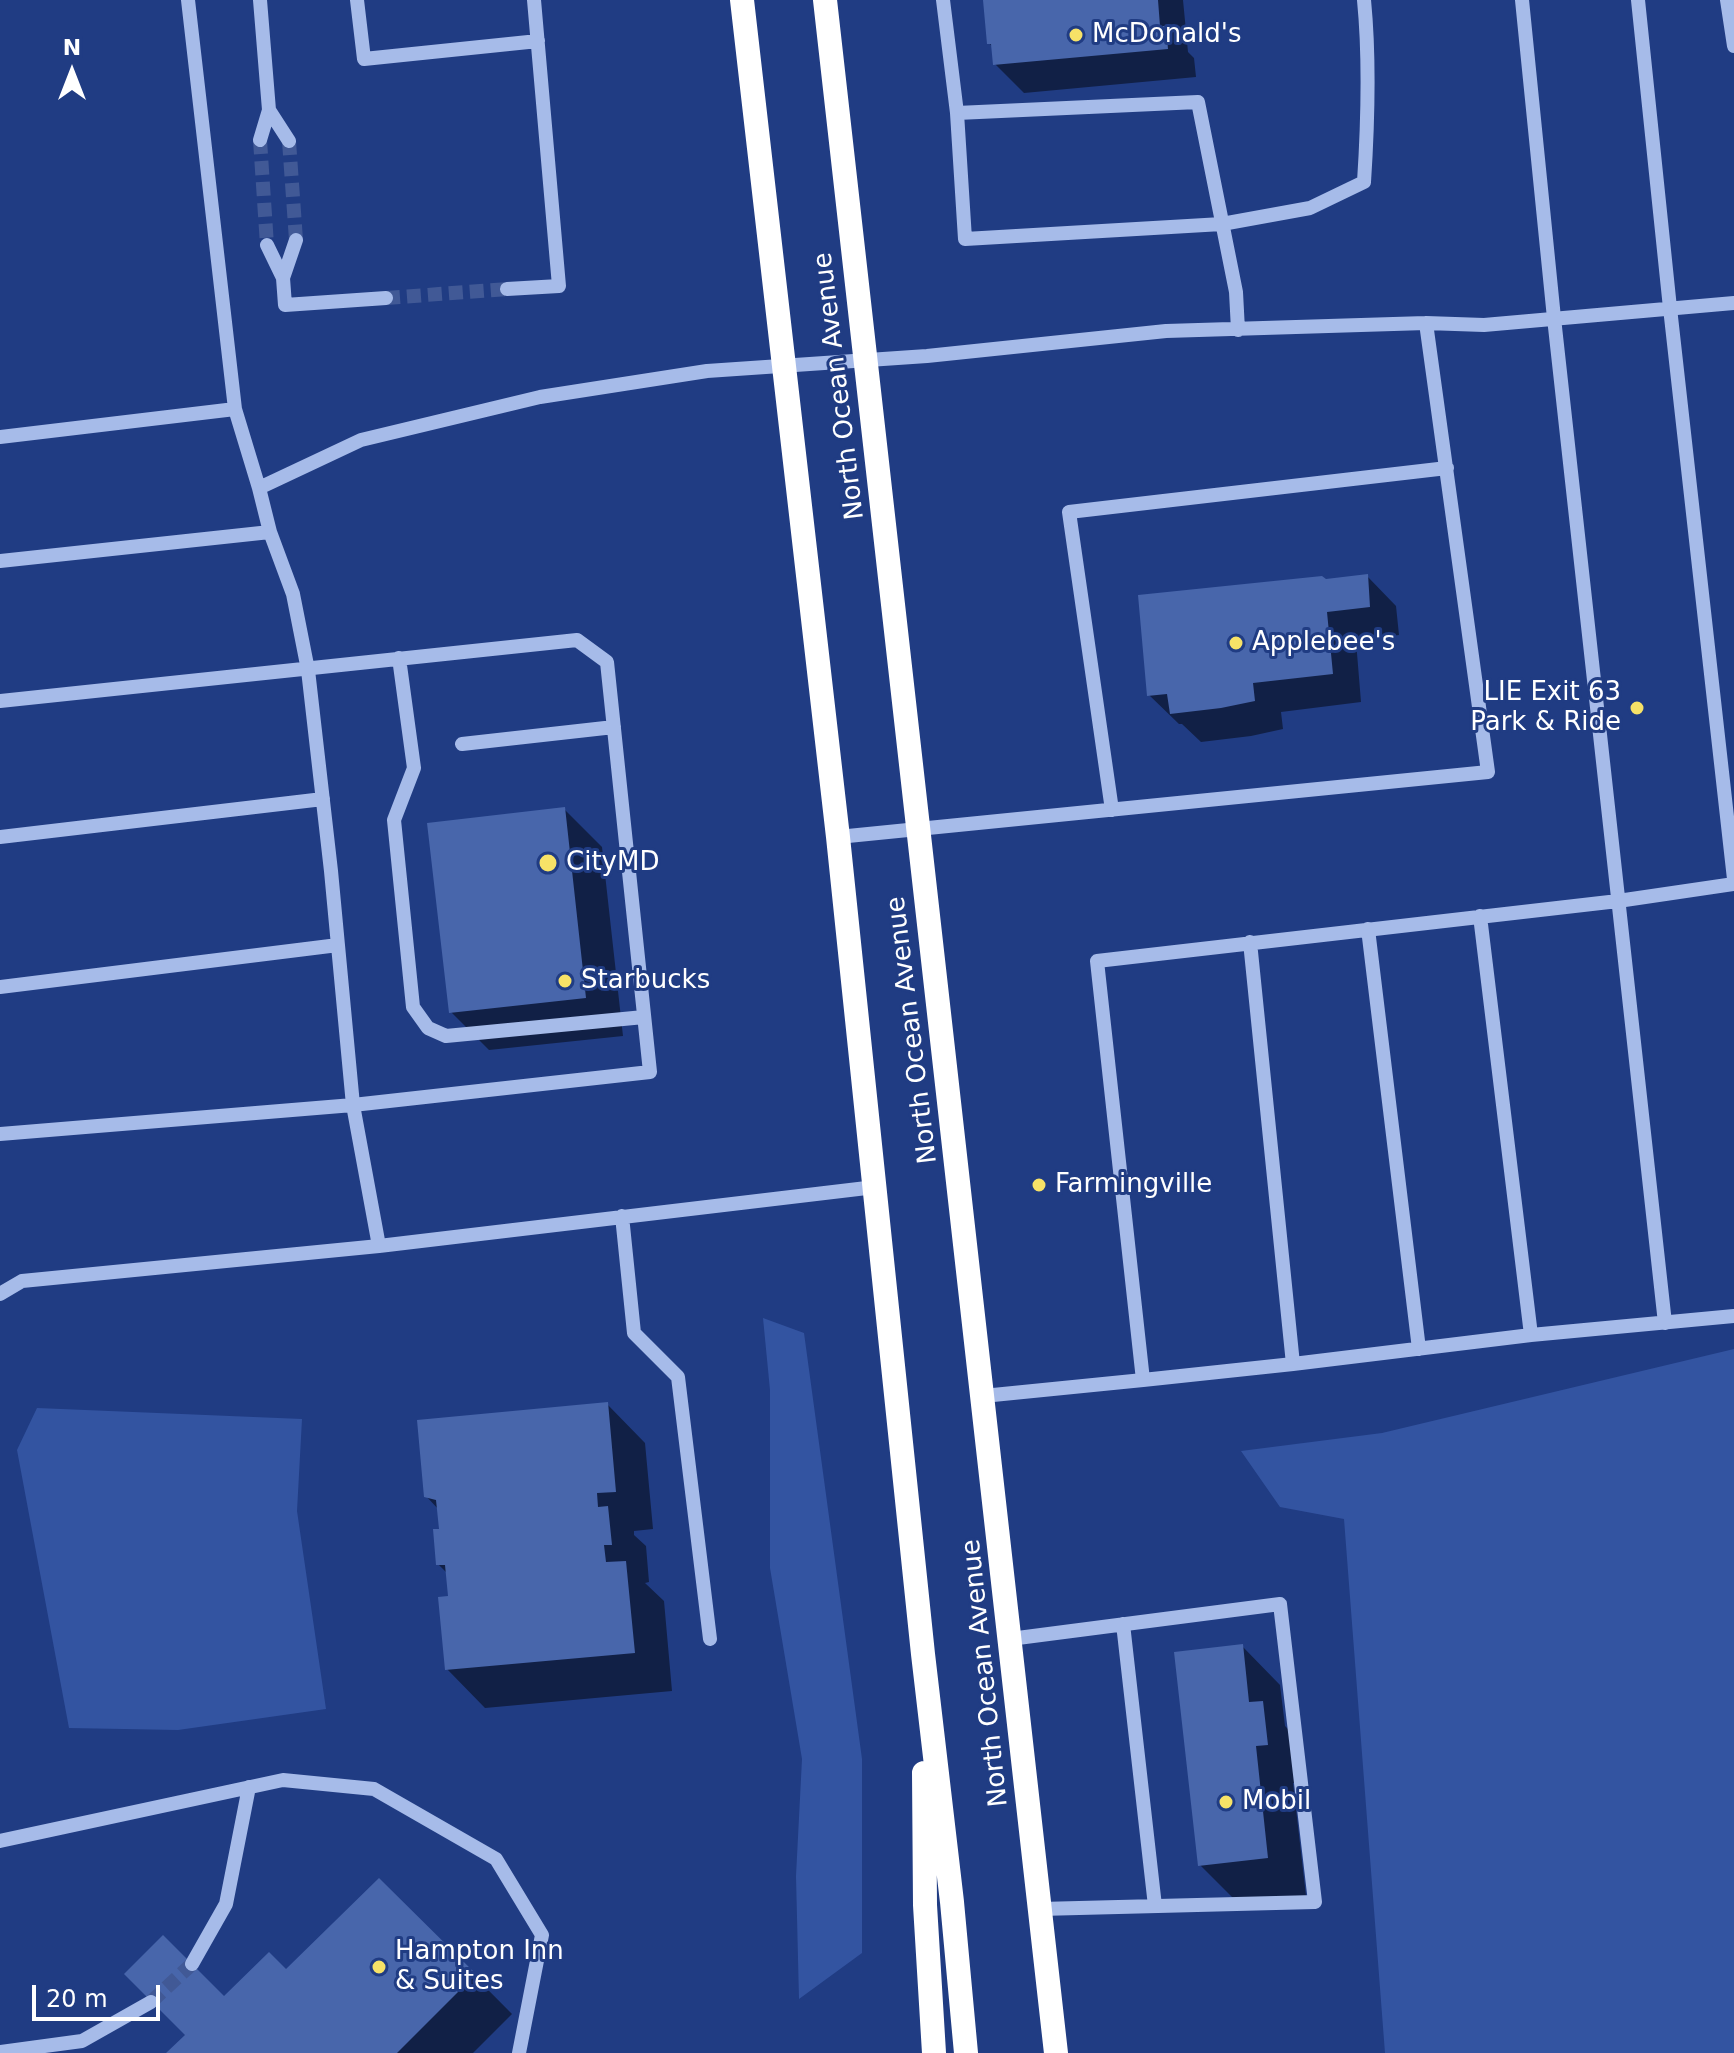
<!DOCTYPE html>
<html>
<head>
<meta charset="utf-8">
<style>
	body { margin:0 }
	#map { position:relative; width:1734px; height:2053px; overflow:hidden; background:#203c83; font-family:"DejaVu Sans",sans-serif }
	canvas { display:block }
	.north { position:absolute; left:32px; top:32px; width:80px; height:80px; -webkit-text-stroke:6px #203c83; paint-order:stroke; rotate:0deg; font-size:22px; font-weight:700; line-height:32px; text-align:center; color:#fff }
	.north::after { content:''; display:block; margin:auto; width:28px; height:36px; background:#fff; clip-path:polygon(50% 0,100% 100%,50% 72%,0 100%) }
	.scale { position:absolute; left:32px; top:1985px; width:128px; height:36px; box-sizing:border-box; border:4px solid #fff; border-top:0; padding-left:10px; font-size:24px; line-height:28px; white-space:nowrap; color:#fff; -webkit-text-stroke:6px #203c83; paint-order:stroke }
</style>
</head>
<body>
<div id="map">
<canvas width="1734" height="2053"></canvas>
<div class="north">N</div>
<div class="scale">20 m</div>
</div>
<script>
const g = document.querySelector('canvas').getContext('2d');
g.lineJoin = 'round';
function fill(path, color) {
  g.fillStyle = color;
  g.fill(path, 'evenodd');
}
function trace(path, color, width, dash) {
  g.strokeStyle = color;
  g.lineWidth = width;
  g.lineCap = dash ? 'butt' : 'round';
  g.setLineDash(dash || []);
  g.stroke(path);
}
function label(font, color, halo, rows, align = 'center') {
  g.font = font + ' "DejaVu Sans",sans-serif';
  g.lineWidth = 6;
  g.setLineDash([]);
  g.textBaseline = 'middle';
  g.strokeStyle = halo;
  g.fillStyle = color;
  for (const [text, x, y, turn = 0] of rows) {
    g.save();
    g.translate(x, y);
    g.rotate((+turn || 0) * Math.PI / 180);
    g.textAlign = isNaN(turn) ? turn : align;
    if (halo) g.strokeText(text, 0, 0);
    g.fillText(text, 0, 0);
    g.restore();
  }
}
const green = new Path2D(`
	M763,1318L804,1333L862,1759V1953L799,1999L796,1876L802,1759L770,1568V1390Z
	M1734,1349V2053H1385L1344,1519L1280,1507L1241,1451L1382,1433Z
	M37,1408L302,1419L297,1511L326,1709L178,1730L69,1728L17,1450Z`);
const shadow = new Path2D(`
	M985,0H1183L1188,52L1194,58L1196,77L1024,93L995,64L993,47L989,43Z
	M1367,576L1396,606L1399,635L1356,641L1361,702L1281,712L1283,729L1251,736L1201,742L1182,724H1179L1149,695L1325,581Z
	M564,809L602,847L623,1036L489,1050L451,1012Z
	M607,1404L645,1443L653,1529L634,1531V1535L646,1546L649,1582L645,1583L664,1601L672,1691L485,1708L447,1669L450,1597L448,1574L438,1564L441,1530L439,1510L426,1496Z
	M1242,1646L1280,1685L1285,1726L1300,1741L1305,1783H1293L1306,1896L1238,1903L1200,1865Z
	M379,1880L512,2014L473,2053H169L224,1999L286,1972Z`);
const building = new Path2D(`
	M983,0H1158L1160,26H1166L1168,49L993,65L991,44H987Z
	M1368,574L1370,607L1327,612L1333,674L1253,683L1255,701L1221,708L1170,714L1167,694L1147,696L1138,595L1322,576L1326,579Z
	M565,807L586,998L449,1013L427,823Z
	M608,1402L616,1492L597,1493L598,1507L608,1506L612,1545H604L606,1562L626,1561L635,1653L445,1670L438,1597L448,1596L445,1565H436L433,1529H439L436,1500L424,1497L417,1420Z
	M1243,1644L1249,1702L1263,1701L1268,1745L1256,1746L1268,1858L1198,1866L1174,1652Z
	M379,1878L476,1974L397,2053H166L185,2035L124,1974L163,1935L224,1996L269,1952L286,1969Z`);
const minorTunnel = new Path2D(`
	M260,140L267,245
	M289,141L296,240
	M386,298L507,289
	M151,2002L192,1964`);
const minor = new Path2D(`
	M188,0L235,409L259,488
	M260,0L269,110L289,141
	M357,0L364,59L538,41
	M943,0L957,113L965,239L1222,224L1310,208L1364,182C1368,121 1370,61 1364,0
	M1522,0L1554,318L1665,1323
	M1638,0L1670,308L1734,879
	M1727,0L1734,46
	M957,113L1198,102L1236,292L1238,330
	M260,140L269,110
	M296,240L283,278L285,305L386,298
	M267,245L283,278
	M507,289L559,286L534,0
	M0,437L235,409
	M0,561L270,532
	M399,658L414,768L394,820L413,1007L428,1028L446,1036L644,1017
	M0,701L577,640L607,662L650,1072L353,1105L0,1134
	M462,744L614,727
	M1112,810L1069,512L1447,468
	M0,837L323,799
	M838,837L1488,772L1426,323
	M1734,884L1618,901L1097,961L1143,1380L1293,1364L1531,1335L1734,1316
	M1480,916L1531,1335
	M1368,929L1419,1349
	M1250,942L1293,1364
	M0,987L338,945
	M875,1187L379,1246L353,1105L331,871L308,670L293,594L270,532L259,488L361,440L540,397L707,371L927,356L1166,331L1426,323L1484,325L1734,303
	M622,1216L634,1333L678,1377L710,1639
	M0,1294L22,1281L379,1246
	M983,1396L1143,1380
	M1123,1624L1155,1906
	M1010,1639L1280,1604L1315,1902L1040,1909
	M0,1841L283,1780L374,1789L496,1859L542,1935L519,2053
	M192,1964L226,1904L249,1787
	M0,2052L82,2041L151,2002`);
const highway = new Path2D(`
	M742,0L838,837L923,1654L952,1902L966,2053
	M825,0L1056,2053
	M924,1773L925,1905L934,2053`);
const markers = [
	[1076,35,8,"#f7e267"],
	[1236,643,8,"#f7e267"],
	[1637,708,8,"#f7e267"],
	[548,863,10,"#f7e267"],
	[565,981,8,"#f7e267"],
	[1039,1185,8,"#f7e267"],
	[1226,1802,8,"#f7e267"],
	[379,1967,8,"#f7e267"]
];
const poiNames = [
	["McDonald's",1092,35],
	["Applebee's",1252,643],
	["LIE Exit 63",1621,693,"right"],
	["Park & Ride",1621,723,"right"],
	["CityMD",566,863],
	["Starbucks",581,981],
	["Farmingville",1055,1185],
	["Mobil",1242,1802],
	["Hampton Inn",395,1952],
	["& Suites",395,1982]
];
const streetNames = [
	["North Ocean Avenue",840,386,-97],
	["North Ocean Avenue",913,1030,-97],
	["North Ocean Avenue",986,1673,-96]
];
fill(green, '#3354a1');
fill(shadow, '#0007');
fill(building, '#4866ab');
trace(minorTunnel, '#415996', 14, [14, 7]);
trace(minor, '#a6bbe9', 14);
trace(highway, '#fff', 24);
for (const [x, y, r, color] of markers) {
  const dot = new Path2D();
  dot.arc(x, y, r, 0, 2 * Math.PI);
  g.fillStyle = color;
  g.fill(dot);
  trace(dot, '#203c83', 3);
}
label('26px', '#fff', '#203c83', poiNames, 'left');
label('26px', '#fff', '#203c83', streetNames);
</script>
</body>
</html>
